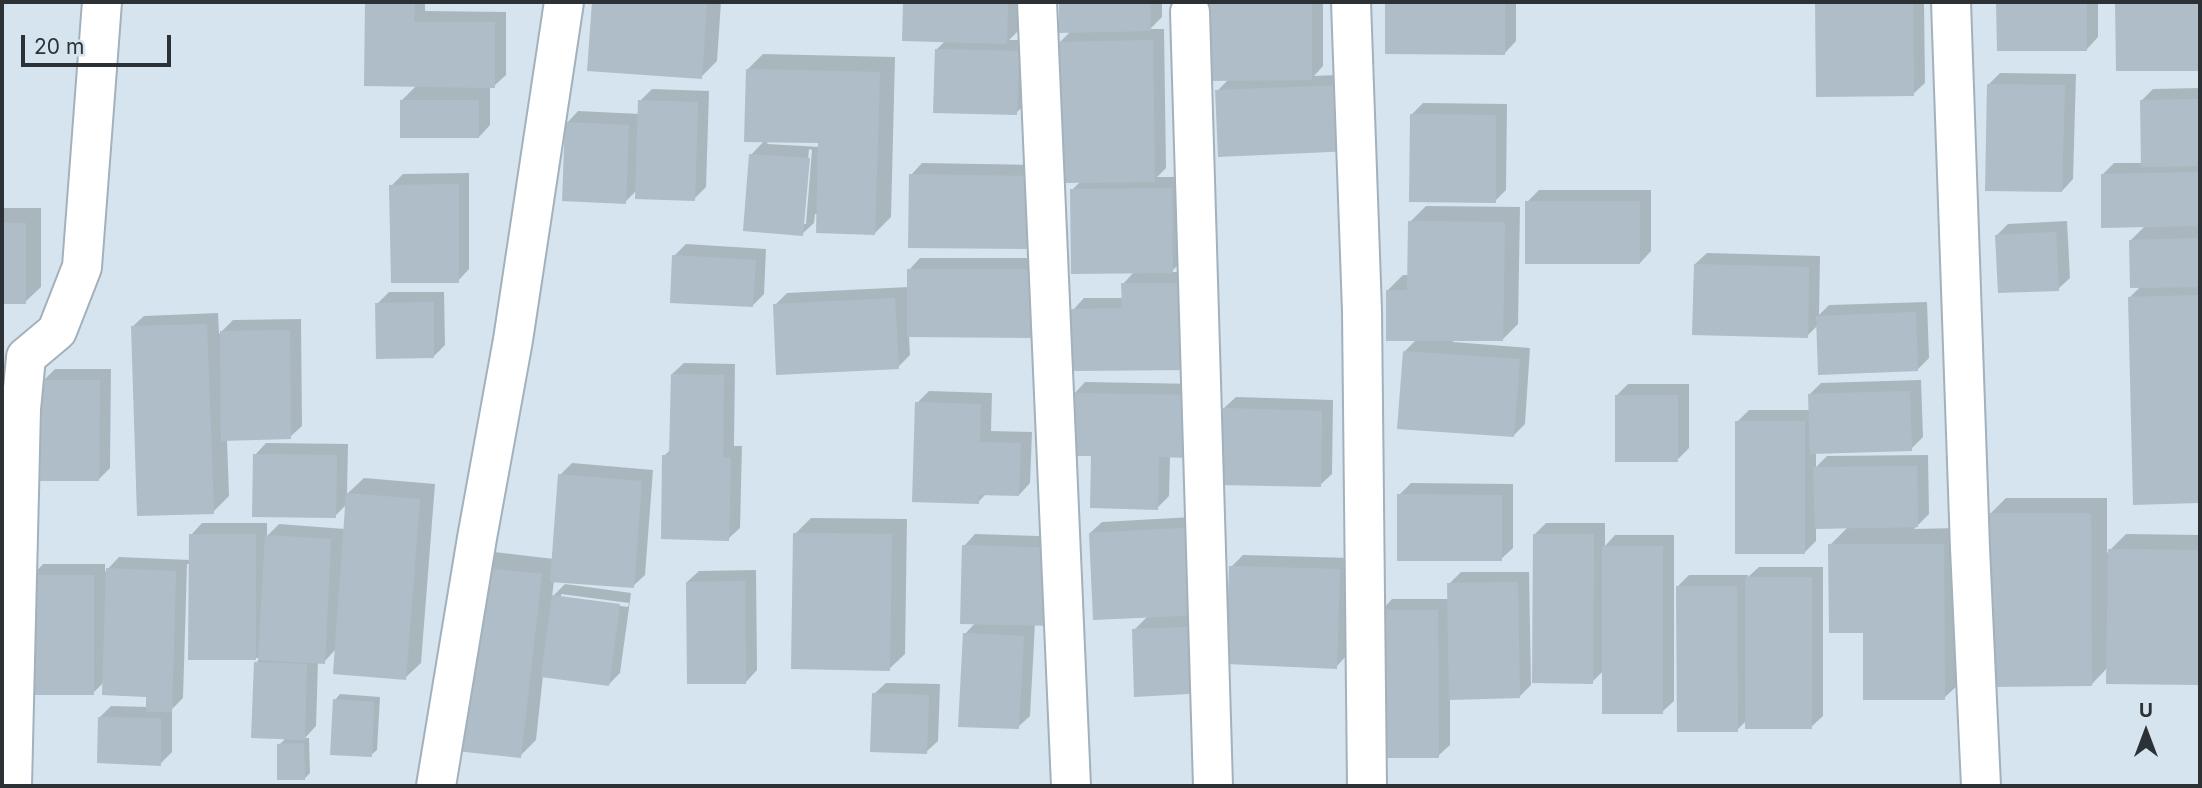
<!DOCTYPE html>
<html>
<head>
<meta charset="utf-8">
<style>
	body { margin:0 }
	#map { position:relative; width:2202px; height:788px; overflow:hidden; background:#d5e4ee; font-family:Inter,sans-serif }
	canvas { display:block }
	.frame { position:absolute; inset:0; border:4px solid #2b3135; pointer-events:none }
	.north { position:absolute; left:2111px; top:697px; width:70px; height:70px; -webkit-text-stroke:5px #d5e4ee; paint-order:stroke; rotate:0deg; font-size:19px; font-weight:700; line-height:28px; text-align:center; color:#2b3135 }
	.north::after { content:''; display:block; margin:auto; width:24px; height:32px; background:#2b3135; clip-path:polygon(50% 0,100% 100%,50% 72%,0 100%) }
	.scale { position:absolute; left:21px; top:35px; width:150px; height:32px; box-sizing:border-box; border:4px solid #2b3135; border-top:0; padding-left:9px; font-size:21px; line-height:24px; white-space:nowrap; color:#2b3135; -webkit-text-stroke:5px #d5e4ee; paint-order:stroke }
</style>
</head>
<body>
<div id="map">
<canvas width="2202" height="788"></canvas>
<div class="frame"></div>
<div class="north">U</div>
<div class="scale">20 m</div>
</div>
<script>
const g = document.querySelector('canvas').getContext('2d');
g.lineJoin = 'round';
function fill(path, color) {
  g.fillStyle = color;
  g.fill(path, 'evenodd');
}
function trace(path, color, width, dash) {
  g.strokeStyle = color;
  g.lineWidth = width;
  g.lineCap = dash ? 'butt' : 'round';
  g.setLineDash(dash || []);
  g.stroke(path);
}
const shadow = new Path2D(`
	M367,2H425V11L506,12V75L494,86H490V125L479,137L402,100L417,85H365Z
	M594,2H721L717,61L701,77L589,69Z
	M905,2H1019L1018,31L1009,40H1030L1028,102L1016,113L936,50L946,40L904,39Z
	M1061,2H1162V17L1150,29H1164L1166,168L1157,177H1183L1184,259L1171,272H1204L1205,356L1073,310L1084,298H1123V284L1135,271L1072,190L1081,181L1060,42L1071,31H1061Z
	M1209,2H1323V66L1314,76L1359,74L1351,149L1217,91L1229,79L1207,4Z
	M1387,2H1516V41L1505,53L1387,52Z
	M1818,2H1924L1925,83L1913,94L1817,3Z
	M1998,2H2098V37L2087,49L1998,50Z
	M2116,2H2200V67L2117,70Z
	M763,54L895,57L891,217L875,233L815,214L814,223L802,234L751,155L765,140L747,70ZM768,141L820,142V147L767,144ZM809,149L812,150L806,224H802Z
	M2000,73L2076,74L2073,179L2062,191L1988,85Z
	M2200,88V502L2135,503L2130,297L2141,286L2131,240L2146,225L2102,175L2114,163H2142L2141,101L2153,89Z
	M652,89L709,91L706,187L694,199L637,190L625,202L567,123L578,111L640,114V101Z
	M1423,103L1507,104L1506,190L1495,201L1412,114Z
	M922,163L1040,165L1039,236L1027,248L911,175Z
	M469,173V269L458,281L391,186L403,174Z
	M1539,190H1651V251L1640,263L1527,202Z
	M1426,206L1520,207L1518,324L1502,340L1453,339V342L1530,348L1525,424L1513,436L1405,351L1417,339L1387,291L1403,275H1409L1410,222Z
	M2,208H41V287L25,302H2Z
	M2067,221L2070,278L2058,289L1997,235L2008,224Z
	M686,244L766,249L764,294L752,306L674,256Z
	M1707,253L1820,256L1819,315L1829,305L1927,302L1929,358L1918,369L1818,325L1807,336L1695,264Z
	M920,258H1044V325L909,336L910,355L898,367L775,305L787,293L909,287V270Z
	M389,292H444L445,345L434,356L377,304Z
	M218,313L219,334L233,320L301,319L302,426L290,437L227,439L229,496L213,512L132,327L144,316Z
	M684,363L735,364L734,446H742L740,528L728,539L664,456L671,449L672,374Z
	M2,368L11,369L2,490Z
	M55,369H111L110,468L98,480L43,381Z
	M1921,380L1923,437L1911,449L1816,452V467L1827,456L1928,455L1929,514L1914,529L1959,528L1960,683L1944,698L1865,631L1830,545L1849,526L1816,527V541L1804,553L1737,422L1749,410H1810L1809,395L1821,383Z
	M1085,382L1200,384L1170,456L1169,496L1157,508L1093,454L1074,394Z
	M1628,384H1689V448L1677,460L1616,396Z
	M929,391L992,393L991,431L1032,432L1030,483L1019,495L987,493L978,502L917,403Z
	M1236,397L1333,400L1332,474L1320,485L1224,408Z
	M266,443L348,444L347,494L364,478L435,484L421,663L405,678L336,649L324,662L318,661L316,726L305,738H309L310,773L304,779L279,745L286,738L256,663L260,658H190V564H187L183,698L172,709V752L160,764L100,717L111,706L148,707V695L104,682L93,693L32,576L43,564H105V572L119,557L190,560L191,535L202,523H267V536L279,524L345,529L347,504L335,516L255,455Z
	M572,463L653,470L645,575L633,586L554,580L552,597L565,584L631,593L620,673L609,684L543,675L536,740L520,756L478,568L494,552L554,559L560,475ZM561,594L629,603L628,607L561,598Z
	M1411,483L1513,484V548L1501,559L1399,495Z
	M2006,498H2107V553L2126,534L2200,535V683L2108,682V667L2092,684L1990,514Z
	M1211,516L1200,681L1188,693L1134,630L1148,616L1090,533L1102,522Z
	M811,518L907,519L905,654L889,669L795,534Z
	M1546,523H1605V546L1615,535H1674V701L1662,712L1604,670L1592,682L1535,534Z
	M975,534L1069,537L1035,623L1030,716L1018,727L965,634L976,622L964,546Z
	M1243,555L1351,558L1347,655L1336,667L1231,567Z
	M1759,567H1823V716L1811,727L1747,720L1737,730L1678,586L1689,575H1748V577Z
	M756,570L757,670L746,682L687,582L699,571Z
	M1461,572H1529L1531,685L1519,697L1450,698V745L1438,756L1381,611L1392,599H1449V584Z
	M886,683L940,684L938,741L926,752L874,694Z
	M340,694L380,697L377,750L371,755L335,700Z`);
const building = new Path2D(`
	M365,2H415L414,22H495V88L364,86Z
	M592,2H707L702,79L587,71Z
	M903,2H1008L1007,44L902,41Z
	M1059,2H1150L1151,31L1059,33Z
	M1385,2H1505V55L1385,54Z
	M1913,2L1914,96L1816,97L1815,3Z
	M1996,2H2087V51H1997Z
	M2115,2H2200V71H2116Z
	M1205,3H1312V80L1207,81Z
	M1153,40L1155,182L1061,183L1059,42Z
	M935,49L1019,51L1017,115L933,113Z
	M746,69L880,72L875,235L816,233L818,143L744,142Z
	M1987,84L2065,85L2062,192L1985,191Z
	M1348,85L1352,151L1218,157L1215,90Z
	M2200,99V166L2141,167L2140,100Z
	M400,100H479V138H400Z
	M638,100L698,102L695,201L635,199Z
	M1410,114L1496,115V203L1409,202Z
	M565,122L629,125L626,204L562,201Z
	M749,154L810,158L803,236L743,231Z
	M2200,172V226L2101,228V174Z
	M909,174L1029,176L1028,249L908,248Z
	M459,184V283H391L389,185Z
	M1172,188L1173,273L1071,274L1070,189Z
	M1525,201H1640V264H1525Z
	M1408,221L1505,222L1503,341H1386V290H1407Z
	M2,223H26V304H2Z
	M2056,232L2059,291L1998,293L1995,235Z
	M2200,238V287L2130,288L2129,240Z
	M672,255L756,260L753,307L670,303Z
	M1694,264L1809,267L1808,338L1692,335Z
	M907,269H1033V338L907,337Z
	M1121,283H1193L1194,370L1071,371V309L1122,308Z
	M2200,295V503L2133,505L2128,297Z
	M895,298L899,369L776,375L773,304Z
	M434,302V358L376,359L375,303Z
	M1916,312L1918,371L1818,375L1816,316Z
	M207,324L214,514L137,516L131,326Z
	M290,330L291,439L221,441L220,331Z
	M1403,351L1520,359L1514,437L1397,429Z
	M671,374L724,375L723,457H731L729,541L661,539L662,455H669Z
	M42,380H100L99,481H40Z
	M1910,391L1912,451L1810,454L1808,394Z
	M1072,393L1189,395L1188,458L1159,457L1158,510L1090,508L1091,456H1071Z
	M1615,395H1678V462H1615Z
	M915,402L981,404L980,442L1021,443L1019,496L979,495V504L912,502Z
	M1223,408L1322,411L1321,487L1220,485Z
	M1735,421H1805V554H1735Z
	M253,454L337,455L336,518L252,517Z
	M1917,466L1918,527L1815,529L1813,467Z
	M558,474L642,481L634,588L550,582Z
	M346,493L420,499L406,680L333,674Z
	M1397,494L1502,495V561H1397Z
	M1988,513H2091L2092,686L1989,687Z
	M1200,527L1204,615L1093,620L1089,533Z
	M793,533L892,534L890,671L791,669Z
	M189,534H256V660H188Z
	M1533,534H1594L1593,684L1532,683Z
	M265,535L331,539L325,664L258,660Z
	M1828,544H1944L1945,700H1863V633H1829Z
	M962,545L1058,548L1056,626L960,624Z
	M1602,546H1663V714H1602Z
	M2108,549L2200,550V685L2106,684Z
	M1229,566L1340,569L1337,669L1226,664Z
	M477,567L542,574L521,758L456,751Z
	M106,568L176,571L172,712H146V697L102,695Z
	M30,575H94V695H30Z
	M1745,577H1812V729H1745Z
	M745,581L746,684H687L686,582Z
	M1518,582L1520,698L1449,700L1447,583Z
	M1676,586H1737L1738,732H1677Z
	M552,595L620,604L609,686L541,677Z
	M1379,610H1438L1439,758H1380Z
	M1187,627L1189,694L1134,697L1132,629Z
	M963,633L1024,636L1019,729L958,727Z
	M254,662L307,664L305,740L251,738Z
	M872,693L929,695L927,754L870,752Z
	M333,699L374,702L372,757L330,755Z
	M98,717L161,718V766L97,763Z
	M304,743L305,780H277V744Z`);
const minor = new Path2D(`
	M1037,2L1071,786
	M1351,2L1362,311L1367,786
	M1951,2L1970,548L1981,786
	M1190,12L1213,786
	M12,786L21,409L26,357L57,331L82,267L102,2
	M436,786L477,538L513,340L564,2`);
fill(shadow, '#0003');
fill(building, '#aebdc7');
trace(minor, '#a2b1bb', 42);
trace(minor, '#fff', 38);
</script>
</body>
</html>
